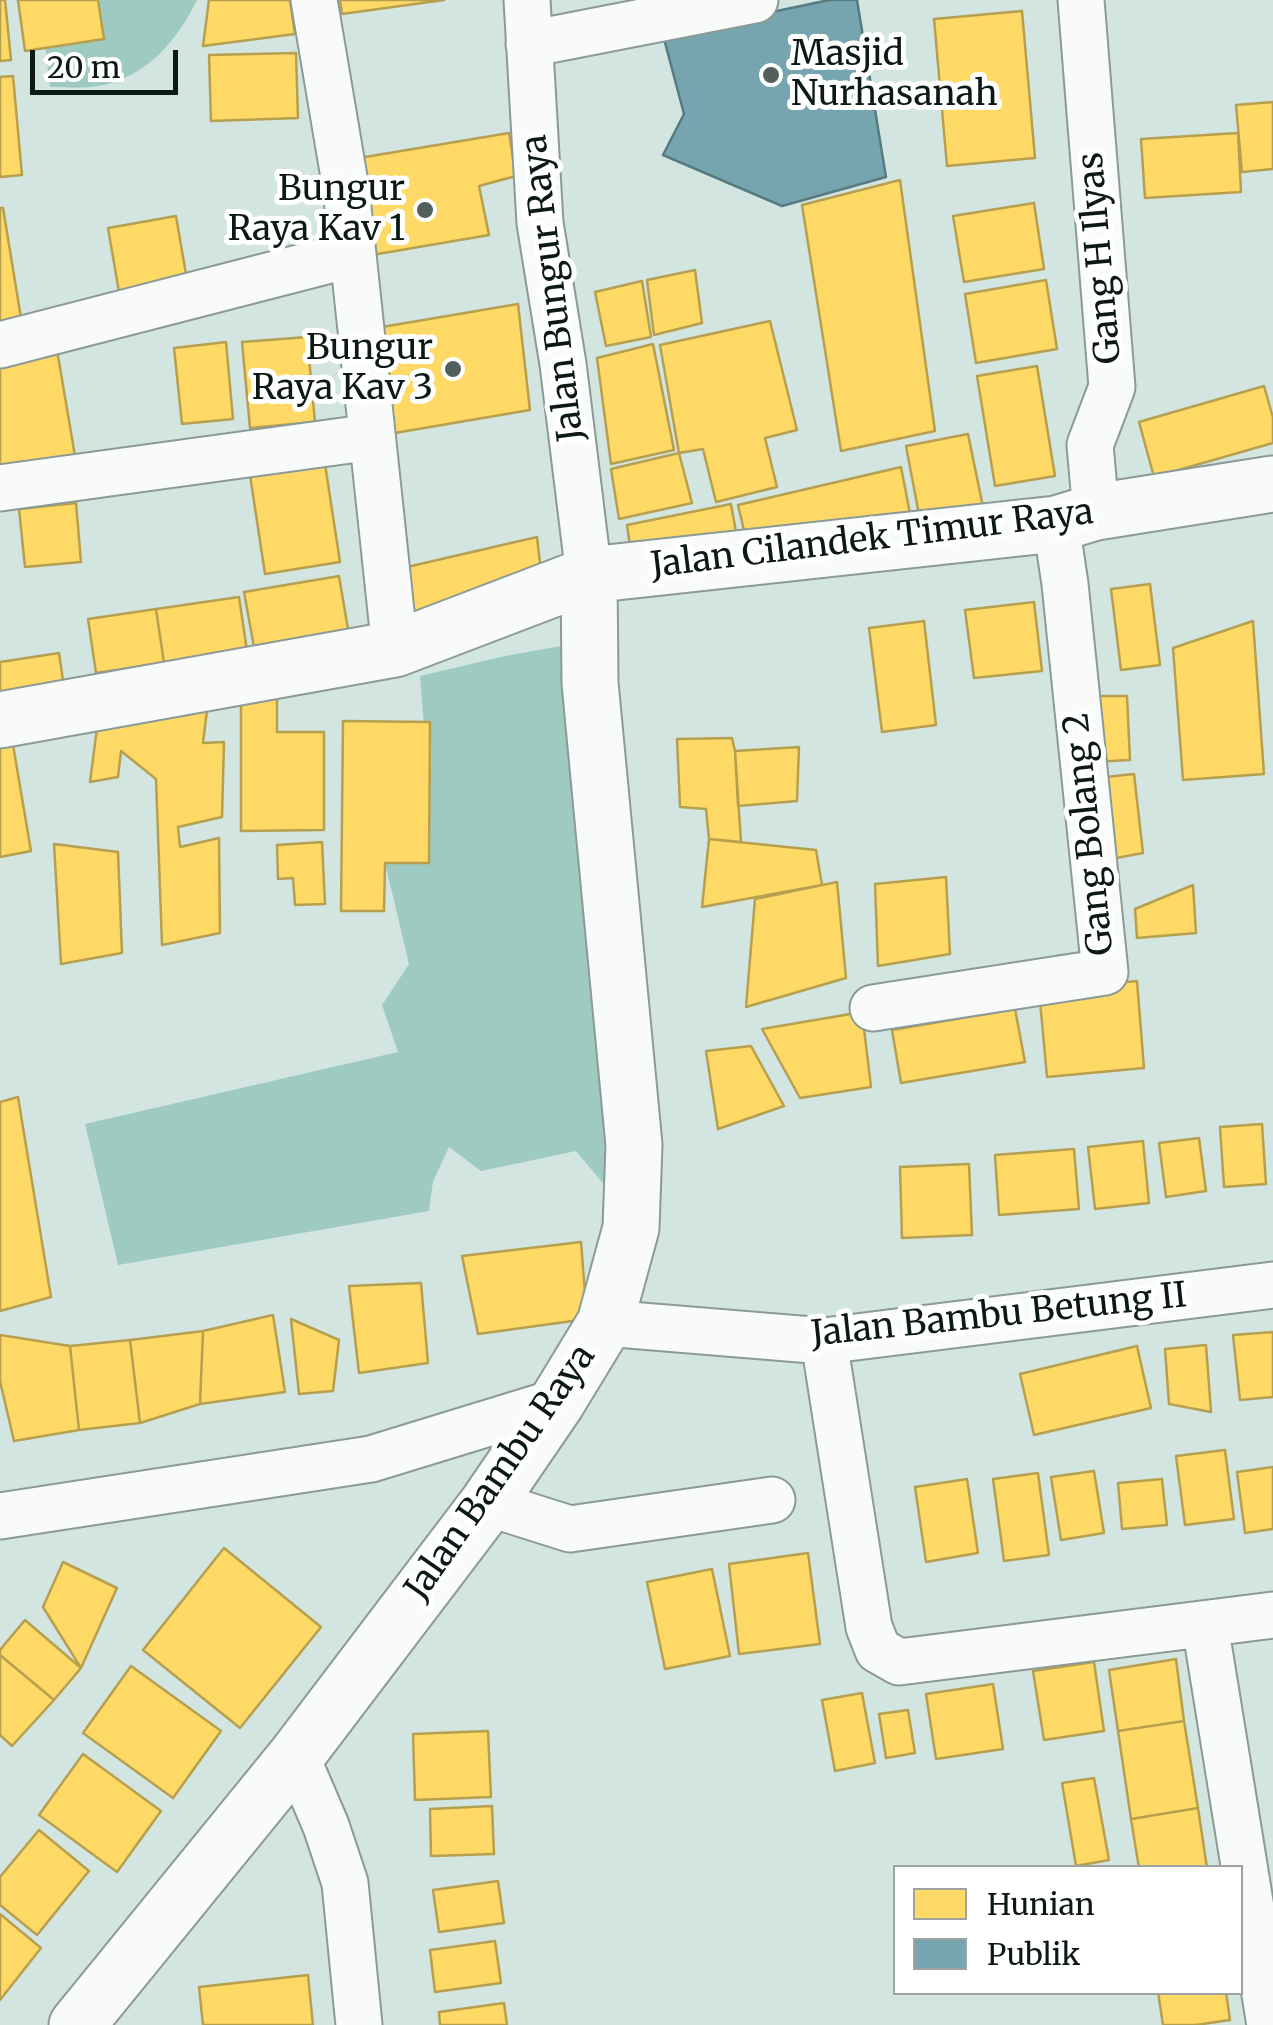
<!DOCTYPE html>
<html>
<head>
<meta charset="utf-8">
<style>
	body { margin:0 }
	#map { position:relative; width:1273px; height:2025px; overflow:hidden; background:#d3e5e1; font-family:Merriweather,serif }
	canvas { display:block }
	.legend { position:absolute; left:893px; top:1865px; width:350px; height:130px; box-sizing:border-box; background:#fff; border:2px solid #9ea3a2; margin:0; padding:12px 18px; list-style:none; font-size:30px; color:#0c1816 }
	.legend li { display:flex; align-items:center; gap:20px; height:50px }
	.legend b { width:50px; border:2px solid #9ea3a2 }
	.scale { position:absolute; left:30px; top:50px; width:148px; height:45px; box-sizing:border-box; border:5px solid #0c1816; border-top:0; padding-left:12px; font-size:30px; line-height:35px; white-space:nowrap; color:#0c1816; -webkit-text-stroke:8px #fff; paint-order:stroke }
</style>
</head>
<body>
<div id="map">
<canvas width="1273" height="2025"></canvas>
<ul class="legend">
<li><b style="height:28px;background:#ffd966"></b>Hunian</li>
<li><b style="height:28px;background:#76a5af"></b>Publik</li>
</ul>
<div class="scale">20 m</div>
</div>
<script>
const g = document.querySelector('canvas').getContext('2d');
g.lineJoin = 'round';
function fill(path, color) {
  g.fillStyle = color;
  g.fill(path, 'evenodd');
}
function trace(path, color, width, dash) {
  g.strokeStyle = color;
  g.lineWidth = width;
  g.lineCap = dash ? 'butt' : 'round';
  g.setLineDash(dash || []);
  g.stroke(path);
}
function label(font, color, halo, rows, align = 'center') {
  g.font = font + ' Merriweather,serif';
  g.lineWidth = 10;
  g.setLineDash([]);
  g.textBaseline = 'middle';
  g.strokeStyle = halo;
  g.fillStyle = color;
  for (const [text, x, y, turn = 0] of rows) {
    g.save();
    g.translate(x, y);
    g.rotate((+turn || 0) * Math.PI / 180);
    g.textAlign = isNaN(turn) ? turn : align;
    if (halo) g.strokeText(text, 0, 0);
    g.fillText(text, 0, 0);
    g.restore();
  }
}
const forest = new Path2D(`
	M52,0H197C177,41 146,78 98,86C83,89 65,87 50,87L43,29Z
	M561,646L637,1224L576,1151L481,1171L449,1147L433,1181L429,1211L118,1265L85,1124L398,1052L382,1005L409,964L385,863H429V790L420,676L505,656Z`);
const homes = new Path2D(`
	M0,0H5L11,60L0,61Z
	M18,0H98L104,39L25,51Z
	M209,0H290L295,34L203,46Z
	M340,0H444L342,14Z
	M1022,11L1035,158L947,166L934,19Z
	M296,53L298,118L211,121L209,55Z
	M13,76L22,175L0,177V77Z
	M1273,102V169L1242,172L1236,105Z
	M509,133L516,176L479,186L489,235L372,255L359,158Z
	M1238,133L1241,192L1145,198L1141,139Z
	M900,180L935,431L841,451L802,205Z
	M1034,203L1044,269L964,282L953,216Z
	M0,208H3L22,324L0,328Z
	M176,216L187,280L119,292L108,228Z
	M695,270L702,323L654,335L647,280Z
	M1046,280L1057,349L976,363L965,294Z
	M642,281L651,337L606,346L595,292Z
	M518,304L530,410L389,434L376,328Z
	M770,321L797,430L765,438L777,487L716,502L703,449L679,453L660,345Z
	M307,337L315,422L250,428L242,342Z
	M226,342L233,419L182,424L174,348Z
	M56,344L76,462L0,475V353Z
	M653,344L674,450L611,464L597,358Z
	M1037,366L1055,476L995,486L977,376Z
	M1264,386L1273,418V443L1154,477L1139,422Z
	M968,434L983,507L920,520L906,446Z
	M679,453L692,503L619,519L611,469Z
	M325,464L340,562L265,574L250,475Z
	M901,467L913,529L753,568L738,505Z
	M76,503L81,562L25,567L19,509Z
	M731,504L743,571L637,593L627,525Z
	M537,537L544,598L413,625L407,567Z
	M339,576L350,641L256,658L244,592Z
	M1150,584L1160,665L1121,670L1111,589Z
	M239,597L247,651L164,663L156,609Z
	M1034,602L1042,671L974,678L965,610Z
	M156,609L164,663L96,673L88,619Z
	M924,621L936,725L882,732L869,628Z
	M1253,621L1264,774L1183,780L1173,648Z
	M59,653L65,694L0,704V662Z
	M277,696V732H324V830L241,831V697Z
	M1087,696H1127L1130,760L1092,762Z
	M207,710L203,743L224,742L222,817L178,827L180,847L219,838L220,933L162,945L156,779L121,751L118,777L90,782L97,728Z
	M343,721L430,722L429,863H385L384,911H341Z
	M732,738L735,751L741,842L709,839L706,809L680,807L677,739Z
	M12,739L31,851L0,857V741Z
	M799,747L797,801L738,806L735,751Z
	M1134,774L1143,853L1106,860L1096,778Z
	M709,839L816,850L822,885L702,907Z
	M322,842L325,904L295,905L293,878L278,879L277,845Z
	M54,844L118,852L122,953L61,964Z
	M946,877L950,954L878,966L875,884Z
	M837,882L846,978L746,1007L755,899Z
	M1193,885L1196,933L1137,938L1135,909Z
	M1137,981L1144,1068L1047,1077L1039,990Z
	M1015,1009L1025,1062L901,1083L892,1030Z
	M862,1012L871,1087L800,1098L762,1029Z
	M751,1046L784,1106L718,1129L706,1051Z
	M18,1097L51,1297L0,1311V1102Z
	M1262,1124L1266,1184L1224,1187L1220,1127Z
	M1199,1138L1206,1191L1166,1197L1159,1143Z
	M1143,1141L1149,1203L1095,1209L1088,1147Z
	M1074,1149L1079,1209L999,1215L995,1155Z
	M969,1164L972,1235L902,1238L900,1167Z
	M581,1242L587,1319L478,1334L462,1256Z
	M421,1283L428,1363L359,1373L349,1286Z
	M273,1315L285,1392L200,1404L203,1331Z
	M291,1319L339,1340L333,1391L299,1394Z
	M203,1331L200,1404L140,1423L130,1340Z
	M1273,1332V1397L1240,1400L1233,1335Z
	M0,1335L70,1346L79,1430L14,1441L0,1381Z
	M130,1340L140,1423L79,1430L70,1346Z
	M1206,1345L1211,1412L1169,1404L1165,1349Z
	M1137,1346L1151,1408L1034,1435L1020,1374Z
	M1225,1450L1234,1519L1185,1525L1176,1456Z
	M1273,1467V1529L1245,1533L1237,1472Z
	M1094,1471L1104,1533L1061,1540L1051,1477Z
	M1038,1473L1049,1555L1004,1561L993,1479Z
	M967,1479L978,1553L926,1562L915,1487Z
	M1162,1479L1167,1525L1122,1529L1118,1483Z
	M224,1548L321,1627L240,1728L143,1650Z
	M808,1553L820,1644L739,1654L729,1564Z
	M63,1562L117,1588L81,1668L43,1607Z
	M712,1569L730,1656L665,1669L647,1582Z
	M25,1620L81,1668L54,1700L0,1655V1650Z
	M0,1655L54,1700L12,1746L0,1735Z
	M1176,1659L1184,1721L1118,1731L1109,1670Z
	M1094,1662L1104,1731L1044,1740L1033,1671Z
	M131,1666L221,1731L173,1798L83,1733Z
	M993,1684L1003,1749L936,1759L926,1694Z
	M862,1693L875,1763L835,1771L822,1700Z
	M908,1710L915,1753L886,1758L879,1714Z
	M1184,1721L1198,1808L1131,1819L1118,1731Z
	M488,1731L491,1797L415,1800L413,1734Z
	M83,1754L161,1811L117,1872L39,1815Z
	M1094,1778L1109,1860L1076,1866L1062,1783Z
	M492,1806L494,1854L431,1856L430,1809Z
	M1198,1808L1207,1868H1139L1131,1819Z
	M39,1830L89,1871L37,1935L0,1905V1877Z
	M498,1881L504,1923L439,1932L433,1890Z
	M0,1914L41,1948L0,2000Z
	M495,1941L501,1983L435,1992L430,1950Z
	M308,1975L313,2025H203L199,1987Z
	M1158,1992H1226L1230,2020L1196,2025H1163Z
	M504,2003L507,2025H440L439,2012Z`);
const public = new Path2D(`
	M829,0H857L886,177L782,206L663,155L684,114L663,35Z`);
const minor = new Path2D(`
	M314,0L346,189L395,649
	M527,0L540,223L563,364L589,575
	M1081,0L1112,387L1090,445L1096,512
	M529,44L755,0
	M0,345L353,254
	M0,488L372,437
	M873,1008L1105,972L1065,584L1056,524
	M605,1323L824,1341L1273,1285
	M824,1341L869,1627L878,1650L899,1662L1273,1615
	M488,1503L570,1529L772,1500
	M0,1516L371,1459L557,1402
	M1205,1625L1270,2025
	M296,1756L326,1826L345,1883L359,2025`);
const tertiary = new Path2D(`
	M0,720L395,649L589,575L1056,524L1096,512L1273,484
	M77,2025L296,1756L488,1503L557,1402L605,1323L631,1228L634,1145L590,683L589,575`);
const markers = [
	[771,75,10,"#52605d"],
	[425,210,10,"#52605d"],
	[453,369,10,"#52605d"]
];
const poiNames = [
	["Masjid",791,55,"left"],
	["Nurhasanah",791,95,"left"],
	["Bungur",405,190],
	["Raya Kav 1",405,230],
	["Bungur",433,349],
	["Raya Kav 3",433,389]
];
const streetNames = [
	["Gang H Ilyas",1101,258,-95],
	["Jalan Bungur Raya",554,288,-97],
	["Jalan Cilandek Timur Raya",872,540,-7],
	["Gang Bolang 2",1090,834,-96],
	["Jalan Bambu Betung II",999,1316,-6],
	["Jalan Bambu Raya",501,1473,-55]
];
fill(forest, '#9fcac2');
fill(homes, '#ffd966');
trace(homes, '#b69f4e', 2.5);
fill(public, '#76a5af');
trace(public, '#567b81', 2.5);
trace(minor, '#8c9a97', 49);
trace(tertiary, '#8c9a97', 59);
trace(minor, '#f8fbfa', 45);
trace(tertiary, '#f8fbfa', 55);
for (const [x, y, r, color] of markers) {
  const dot = new Path2D();
  dot.arc(x, y, r, 0, 2 * Math.PI);
  g.fillStyle = color;
  g.fill(dot);
  trace(dot, '#fff', 4);
}
label('35px', '#0c1816', '#fff', poiNames, 'right');
label('35px', '#0c1816', '#fff', streetNames);
</script>
</body>
</html>
